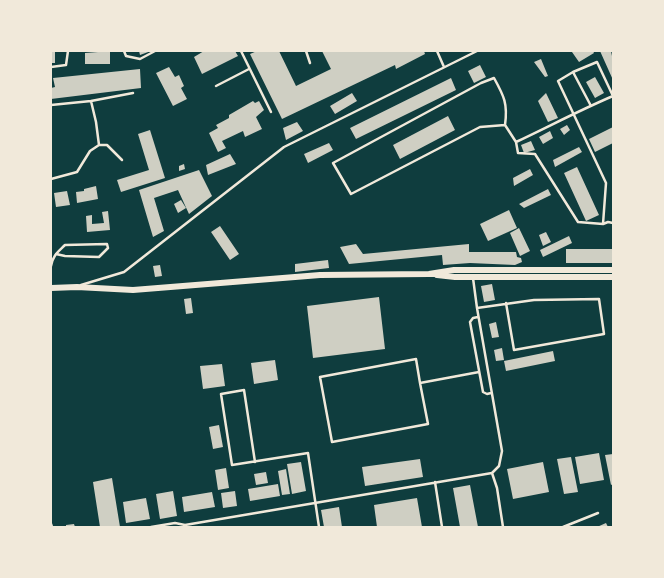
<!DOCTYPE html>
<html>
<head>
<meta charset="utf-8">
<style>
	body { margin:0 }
	#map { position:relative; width:664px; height:578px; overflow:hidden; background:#0f3d3e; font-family:"Nunito Sans",sans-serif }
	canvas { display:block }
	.frame { position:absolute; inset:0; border:52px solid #f1e9da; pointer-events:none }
</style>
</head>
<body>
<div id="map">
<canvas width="664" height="578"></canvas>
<div class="frame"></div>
</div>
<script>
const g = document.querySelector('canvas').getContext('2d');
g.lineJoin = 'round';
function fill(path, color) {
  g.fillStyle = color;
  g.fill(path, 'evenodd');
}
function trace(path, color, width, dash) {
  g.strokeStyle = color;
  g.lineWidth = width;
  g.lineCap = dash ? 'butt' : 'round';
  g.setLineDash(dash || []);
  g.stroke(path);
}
const building = new Path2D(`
	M51,51H55V63H51Z
	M98,51H110V64H85V53L98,52Z
	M139,51H151L140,55Z
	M204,51H235L238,56L202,74L194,57Z
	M257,51H279L296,86L331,69L322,51H424L425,54L396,69L395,65L282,119L250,54Z
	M573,51H593L594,53L579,62L572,52Z
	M600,51H611L613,61V80Z
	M541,59L548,76L545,77L534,62Z
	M480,65L486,77L474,83L468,71Z
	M169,67L175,77L179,75L184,86L181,88L187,99L173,106L156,73Z
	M140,69L141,88L51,99V88L55,87L53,78Z
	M595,77L604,93L595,98L586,82Z
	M451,78L456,90L356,139L350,128Z
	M352,93L357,101L335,114L330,106Z
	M546,93L558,118L548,122L538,101Z
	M253,101L255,103L259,101L264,110L256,117L262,129L245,137L243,131L222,141L226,148L218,152L209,133L218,128L216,125L229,118V115Z
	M448,116L455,130L400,159L393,145Z
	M297,122L303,131L286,140L283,128Z
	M567,125L570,130L564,135L560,129Z
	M613,127V143L595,152L589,139Z
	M150,130L165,178L121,192L117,180L149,170L138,134Z
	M550,131L553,138L543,144L539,137Z
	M531,141L535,150L524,153L521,145Z
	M329,143L333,150L308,163L304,154Z
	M579,147L582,152L555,167L553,160Z
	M230,154L236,164L208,175L206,165Z
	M184,164L185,169L179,171V166Z
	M577,167L599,215L586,221L564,173Z
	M530,169L533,175L514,186L513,178Z
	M199,170L212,196L189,214L178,190L154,198L164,231L153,237L139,190Z
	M96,186L98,199L77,203L76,192L84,191V189Z
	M548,189L551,195L524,208L519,204Z
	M67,191L70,205L56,207L54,193Z
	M181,200L186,208L178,213L174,204Z
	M509,210L517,228L488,241L480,224Z
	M108,211L110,230L87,232L86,216L92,215V224L104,223L102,212Z
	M220,226L239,254L230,260L211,232Z
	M519,228L530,251L520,256L510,233Z
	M546,232L551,242L543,246L539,235Z
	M569,236L572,243L543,257L540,250Z
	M356,244L363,254L469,244V252H516L517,257L521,258L522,262L515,265L470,263L443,265L442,255L349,264L340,247Z
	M566,249H613V263H566Z
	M328,260L329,268L295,272V264Z
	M160,265L162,276L155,277L153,266Z
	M492,284L495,300L484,302L481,286Z
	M379,297L385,349L313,358L307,306Z
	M191,298L193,313L186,314L184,299Z
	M496,322L499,337L492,338L489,324Z
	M502,348L504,360L496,361L494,350Z
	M553,351L555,361L506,371L504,361Z
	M275,360L278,380L254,384L251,363Z
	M222,364L225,386L203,389L200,366Z
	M219,425L223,447L213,449L209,427Z
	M599,453L604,480L580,484L575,457Z
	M613,454V484L611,485L605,455Z
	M571,457L578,492L564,494L557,459Z
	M420,459L423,477L365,486L362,467Z
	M301,462L306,491L292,494L287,464Z
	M543,462L549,492L513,499L507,469Z
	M226,468L229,488L218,490L215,470Z
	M286,469L290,494L282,495L278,471Z
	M266,472L268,483L256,485L254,474Z
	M112,478L120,527H100L93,482Z
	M278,484L280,496L250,501L248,489Z
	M470,485L478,527H460L453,488Z
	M173,491L177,516L160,519L156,494Z
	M235,491L237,506L223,508L221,493Z
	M212,492L215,507L184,512L182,497Z
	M146,498L150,519L126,523L123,502Z
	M417,498L422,527H377L374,505Z
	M339,507L342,527H324L321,510Z
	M606,523L608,527H597Z
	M74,524L75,527H66V525Z`);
const service = new Path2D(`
	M124,51L126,56L140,59L155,51
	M241,51L271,112
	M306,51L310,63
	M437,51L444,67
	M51,67L66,65L68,51
	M573,72L591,106
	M216,86L249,69
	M91,101L133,93
	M51,105L91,101L96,122L99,145L90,151L77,172L51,179
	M505,125L480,127L351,194L333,163L481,83L494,78C504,96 508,104 505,125L516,142L518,153L535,154L578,222L603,224L608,222L613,223
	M516,142C548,127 580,110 613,96L597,62L573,72L558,81L606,183L603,224
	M99,145H107L122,160
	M51,266C53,255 58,252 65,245L107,244L108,248L99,257L65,256L56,254
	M81,285L124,272L284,147L477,51
	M477,308L534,300L599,299L604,334L514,350L506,303
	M478,317L473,318L470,322L483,392L487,394L491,393
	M420,383L416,359L320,377L332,442L428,424L420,383L479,372
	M255,462L244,390L221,394L232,465L308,453L319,527
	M492,473L497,488L503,527
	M435,482L442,527
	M51,524L52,527
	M151,527L175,523L185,525L492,473L499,466L502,451L477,308L473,278
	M563,527L598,513`);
const tertiary = new Path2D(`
	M437,275L455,277H613
	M51,288L77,287L133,290L320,275L429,274L454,270H613`);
fill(building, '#cfcfc3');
trace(service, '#f1e9da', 2.5);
trace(tertiary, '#f1e9da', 6);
</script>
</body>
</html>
